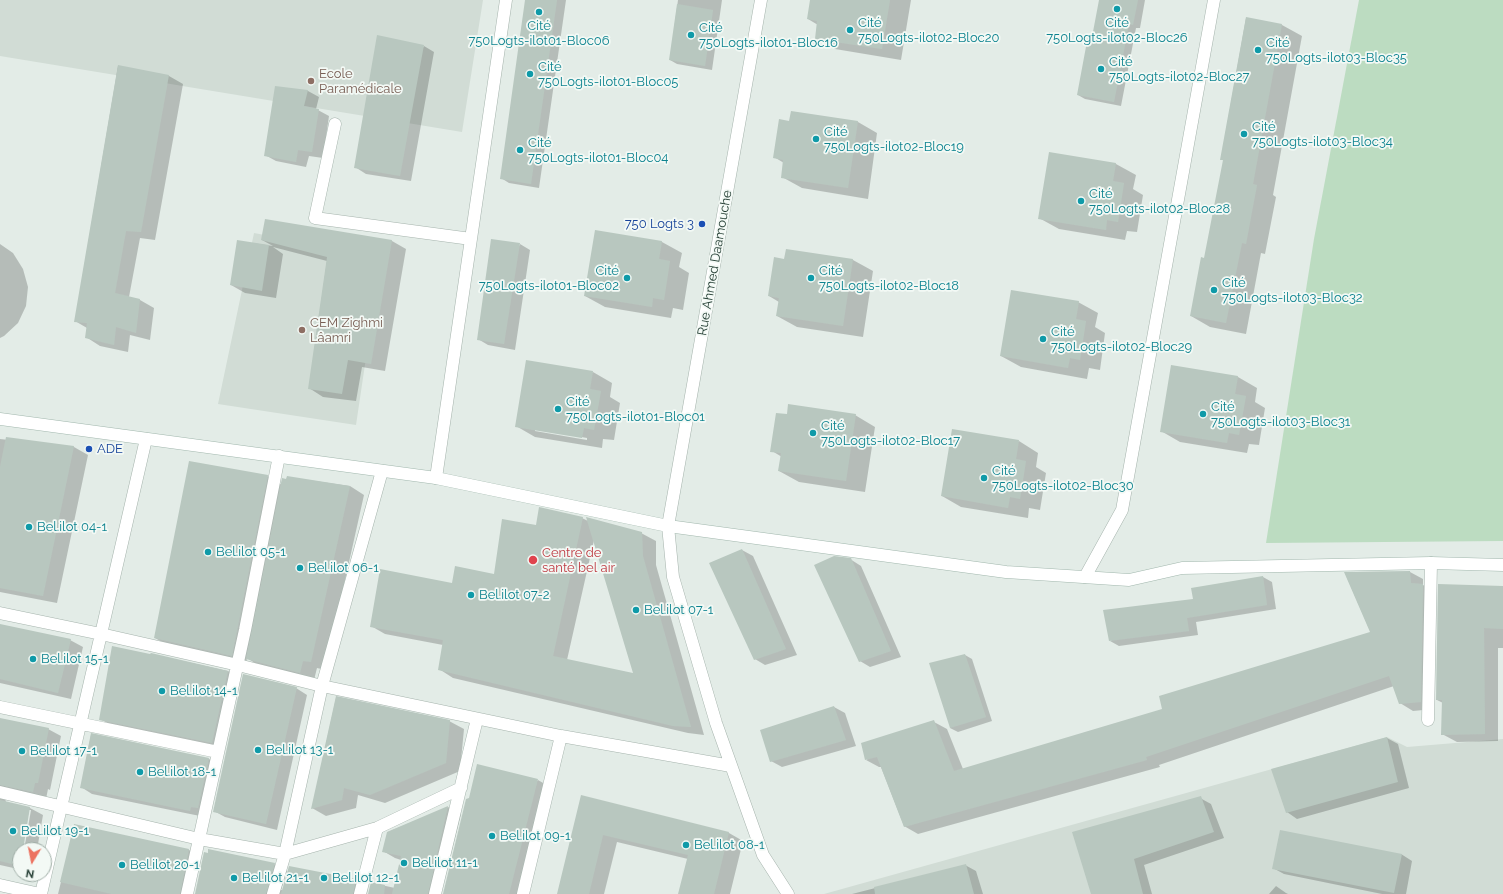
<!DOCTYPE html>
<html>
<head>
<meta charset="utf-8">
<style>
	body { margin:0 }
	#map { position:relative; width:1503px; height:894px; overflow:hidden; background:#e3ece7; font-family:Raleway,sans-serif }
	canvas { display:block }
	.north { position:absolute; left:12px; top:842px; width:40px; height:40px; box-sizing:border-box; background:#f3f9f5; border:1px solid #a0aea7; border-radius:50%; rotate:190deg; font-size:11px; font-weight:700; line-height:16px; text-align:center; color:#233d33 }
	.north::after { content:''; display:block; margin:auto; width:14px; height:18px; background:#ec7260; clip-path:polygon(50% 0,100% 100%,50% 72%,0 100%) }
</style>
</head>
<body>
<div id="map">
<canvas width="1503" height="894"></canvas>
<div class="north">N</div>
</div>
<script>
const g = document.querySelector('canvas').getContext('2d');
g.lineJoin = 'round';
function fill(path, color) {
  g.fillStyle = color;
  g.fill(path, 'evenodd');
}
function trace(path, color, width, dash) {
  g.strokeStyle = color;
  g.lineWidth = width;
  g.lineCap = dash ? 'butt' : 'round';
  g.setLineDash(dash || []);
  g.stroke(path);
}
function label(font, color, halo, rows, align = 'center') {
  g.font = font + ' Raleway,sans-serif';
  g.lineWidth = 3.5;
  g.setLineDash([]);
  g.textBaseline = 'middle';
  g.strokeStyle = halo;
  g.fillStyle = color;
  for (const [text, x, y, turn = 0] of rows) {
    g.save();
    g.translate(x, y);
    g.rotate((+turn || 0) * Math.PI / 180);
    g.textAlign = isNaN(turn) ? turn : align;
    if (halo) g.strokeText(text, 0, 0);
    g.fillText(text, 0, 0);
    g.restore();
  }
}
const built = new Path2D(`
	M0,0H483L462,132L0,56Z
	M254,233L381,257L356,425L218,404Z
	M1387,737L1407,747L1503,739V894H824Z`);
const green = new Path2D(`
	M1359,0H1503V541L1266,543L1314,239Z`);
const shadow = new Path2D(`
	M526,0H566L539,188L509,183L501,178Z
	M678,0H722L712,70L677,64L670,60Z
	M811,0H911L901,60L835,49L816,38L818,25L808,19Z
	M1100,0H1145L1140,28H1136L1121,106L1085,99L1078,95L1093,38Z
	M1246,18L1282,25L1302,36L1273,195L1276,197L1265,254L1261,253L1246,334L1210,327L1191,316L1205,259L1224,161L1221,159Z
	M424,46L434,52L411,181L366,174L355,167Z
	M118,66L169,76L183,84L155,240L140,238L129,297L140,300L154,308L150,340L130,335L128,352L100,346L86,337L87,328L75,321Z
	M276,87L308,91L319,97L316,109L329,116L323,158L309,156L306,167L276,161L265,155Z
	M792,112L858,122L877,133L868,199L802,188L782,177L784,163L774,157L790,122Z
	M1050,153L1116,164L1136,175L1133,189L1143,195L1137,232L1127,231L1125,240L1059,229L1039,218Z
	M266,220L392,241L406,249L385,371L362,367L356,401L323,397L309,388L327,261L273,247L283,254L276,298L245,293L231,285L238,241L273,246L262,240Z
	M596,231L662,242L682,253L679,267L689,273L683,310L673,308L671,318L605,307L585,296Z
	M0,244L13,253L23,269L28,287L26,306L18,323L4,336L0,338Z
	M520,244L530,250L515,350L488,345L478,339Z
	M787,250L853,260L873,271L863,337L797,327L777,316L779,302L769,296L785,260Z
	M1078,302L1098,313L1095,327L1105,333L1100,370L1089,368L1087,379L1021,367L1001,356Z
	M1172,366L1238,377L1257,388L1255,402L1265,408L1259,445L1249,444L1247,453L1180,442L1161,431Z
	M593,372L612,383L610,397L620,403L614,440L603,439L602,448L535,437L516,426ZM535,429L587,438V440L535,431Z
	M788,415H855L875,427L865,492L799,482L779,471L782,457L772,451Z
	M0,439L74,447L88,455L57,603L0,592Z
	M1019,441L1038,453L1036,467L1046,473L1040,510L1029,508L1028,518L961,507L942,496Z
	M267,476L282,485L287,480V477L350,486L364,495L325,670L317,668L314,680L261,667L247,658L246,663L169,646L155,638Z
	M582,518L588,521L641,533L656,541V565L704,735L688,733L453,678L439,669L443,645L385,634L371,626L452,584L495,575L536,526ZM594,540L635,674L567,660Z
	M742,550L753,556L797,655L765,665L755,659Z
	M850,559L861,566L901,657L870,667L860,661Z
	M1410,572L1423,579V585L1436,592L1434,709L1413,711L1400,703L1394,686L1159,765L1160,767L918,834L904,826L881,767H879L866,760L934,722L947,729L963,769L1163,710L1371,633L1345,573Z
	M1263,577L1272,582L1276,609L1196,622L1198,635L1119,646L1110,641L1195,600Z
	M1503,587V648H1498V741L1457,742L1442,734L1443,703L1437,700Z
	M0,626L70,640L83,647L71,699L0,683Z
	M152,654L228,671L239,678L223,749L111,725L100,719Z
	M965,655L972,659L992,721L958,732L950,728Z
	M296,688L307,695L277,830L225,817L214,811Z
	M336,698L449,721L464,729L460,771L385,803L358,795L356,808L326,816L312,808Z
	M834,707L845,713L856,746L782,767L771,761Z
	M0,719L48,729L61,736L50,790L48,789L46,799L5,798L6,802L30,808L43,815L37,850H24L31,810H29L22,850H20L18,869L0,865Z
	M91,735L209,759L220,765L200,816L92,794L81,787Z
	M1387,738L1398,744L1409,788L1297,819L1287,812Z
	M538,780L550,787L523,894H444Z
	M582,796L729,833L743,841L730,894H679L688,859L617,842L604,894H558Z
	M1200,798L1211,804L1224,838L1144,865L1152,894H1092Z
	M448,807L461,814L441,894H369L372,883L395,888L401,860L395,858L383,851L388,832Z
	M75,825L189,850L201,857L193,894H58Z
	M1401,854L1412,861L1406,894H1382L1284,874L1273,868Z
	M274,864L287,871L281,890L356,880L368,887L367,894H196Z
	M965,865L976,871L983,894H852Z
	M1276,886L1286,893L1288,894H1269Z`);
const building = new Path2D(`
	M525,0H557L531,184L500,179Z
	M810,0H890L882,49L815,39L817,21L807,19Z
	M1099,0H1138L1133,25L1129,24L1114,102L1077,95L1088,36L1092,37Z
	M677,4L713,10L705,66L669,60Z
	M1246,17L1282,24L1253,184L1257,185L1246,244L1242,243L1226,323L1190,316L1201,257L1204,258L1223,160H1220Z
	M377,35L424,45L400,176L354,168Z
	M118,65L169,75L141,232L126,231L115,293L140,299L136,333L116,327L114,345L85,338L87,323L74,322Z
	M275,86L308,90L304,106L319,109L312,152L298,150L296,162L264,156Z
	M791,111L858,121L848,188L781,178L783,160L773,158L779,119L789,121Z
	M1049,152L1116,163L1113,181L1124,183L1118,222L1107,220L1106,230L1038,219Z
	M265,219L392,240L371,364L348,360L342,394L308,389L327,257L261,240Z
	M595,230L662,241L659,259L670,261L664,300L653,298L652,307L584,296Z
	M491,239L520,243L504,344L477,340Z
	M237,240L269,245L262,291L230,285Z
	M786,249L853,259L843,326L776,316L779,298L768,296L774,257L784,259Z
	M1011,290L1079,301L1076,319L1086,321L1080,360L1070,358L1068,368L1000,356Z
	M526,360L593,371L590,389L601,391L594,430L584,428L582,438L515,427Z
	M1171,365L1238,376L1235,394L1246,396L1239,435L1229,433L1227,443L1160,432Z
	M788,404L856,414L846,481L778,471L781,453L770,452L776,413L787,414Z
	M952,429L1019,440L1016,459L1026,461L1020,499L1010,497L1008,508L941,496Z
	M6,437L74,446L43,596L0,588V467Z
	M189,461L268,475L232,656L154,638Z
	M287,476L350,486L311,662L303,661L300,673L246,659L282,478L286,479Z
	M539,507L583,517L553,656L633,673L586,517L642,532L643,556L691,727L673,726L438,670L443,640L370,627L380,569L452,583L455,566L494,574L502,519L536,525Z
	M742,549L786,649L754,660L709,563Z
	M834,556L851,558L891,651L859,662L814,565Z
	M1410,571L1411,583L1423,584L1421,702L1399,704L1389,676L1146,757L1147,760L904,827L877,757L865,760L861,743L934,720L954,771L1162,709L1159,696L1370,632L1344,572Z
	M1263,576L1267,605L1187,618L1189,631L1109,641L1103,610L1193,599L1191,588Z
	M1438,584L1503,586V629L1484,628L1485,734L1441,735L1442,700H1436Z
	M0,624L71,639L58,693L0,679Z
	M112,646L150,654L151,653L228,671L212,743L99,720Z
	M965,654L986,717L950,728L929,663Z
	M243,674L297,687L266,824L213,812Z
	M336,696L450,720L446,763L370,795L344,788L342,800L311,809Z
	M834,706L846,740L770,762L760,730Z
	M0,718L49,728L38,783H35L33,792L0,785Z
	M91,733L209,758L198,808L191,807L190,811L80,788Z
	M1387,737L1398,782L1286,813L1271,769Z
	M477,764L538,779L509,894H443L466,799L469,798Z
	M581,795L729,832L714,894H678L688,855L603,835L589,894H557Z
	M1201,796L1214,832L1134,859L1143,894H1091L1072,832Z
	M0,800L30,807L23,850H20V866L0,861Z
	M448,806L428,894H392L401,856L382,852L387,832Z
	M74,824L189,849L180,894H112L60,882Z
	M1280,830L1402,854L1394,893L1272,869Z
	M208,849L275,863L266,894H195L204,852L208,853Z
	M966,864L974,894H875L874,887Z
	M289,866L356,879L353,894H281Z
	M371,882L385,885L384,894H368Z`);
const street = new Path2D(`
	M761,0L668,526L673,577L716,723L763,855L788,894
	M335,124L315,218L471,239
	M436,478L506,0
	M1085,577L1122,510L1214,0
	M0,613L101,634L238,665L322,686L561,736L731,766
	M0,707L218,752
	M1428,720L1431,563
	M0,792L199,839L285,854L377,828L461,788
	M0,885L40,894
	M41,894L146,439
	M187,894L245,630L279,456
	M273,894L285,854L322,686L382,471
	M360,894L377,828
	M435,894L477,719
	M523,894L561,736`);
const secondary = new Path2D(`
	M0,419L436,478L668,526L1006,572L1129,580L1182,568L1431,563L1503,565`);
const markers = [
	[1117,9,4,"#0f9aa8"],
	[539,12,4,"#0f9aa8"],
	[850,30,4,"#0f9aa8"],
	[691,35,4,"#0f9aa8"],
	[1258,50,4,"#0f9aa8"],
	[1101,69,4,"#0f9aa8"],
	[530,74,4,"#0f9aa8"],
	[311,81,4,"#8d6e63"],
	[1244,134,4,"#0f9aa8"],
	[816,139,4,"#0f9aa8"],
	[520,150,4,"#0f9aa8"],
	[1081,201,4,"#0f9aa8"],
	[702,224,4,"#1a4fb4"],
	[627,278,4,"#0f9aa8"],
	[811,278,4,"#0f9aa8"],
	[1214,290,4,"#0f9aa8"],
	[302,330,4,"#8d6e63"],
	[1043,339,4,"#0f9aa8"],
	[558,409,4,"#0f9aa8"],
	[1203,414,4,"#0f9aa8"],
	[813,433,4,"#0f9aa8"],
	[89,449,4,"#1a4fb4"],
	[984,478,4,"#0f9aa8"],
	[29,527,4,"#0f9aa8"],
	[208,552,4,"#0f9aa8"],
	[533,560,5,"#e0444e"],
	[300,568,4,"#0f9aa8"],
	[471,595,4,"#0f9aa8"],
	[636,610,4,"#0f9aa8"],
	[33,659,4,"#0f9aa8"],
	[162,691,4,"#0f9aa8"],
	[258,750,4,"#0f9aa8"],
	[22,751,4,"#0f9aa8"],
	[140,772,4,"#0f9aa8"],
	[13,831,4,"#0f9aa8"],
	[492,836,4,"#0f9aa8"],
	[686,845,4,"#0f9aa8"],
	[404,863,4,"#0f9aa8"],
	[122,865,4,"#0f9aa8"],
	[234,878,4,"#0f9aa8"],
	[324,878,4,"#0f9aa8"]
];
const cultureNames = [
	["Cité",858,23],
	["750Logts-ilot02-Bloc20",858,38],
	["Cité",1117,23,"center"],
	["750Logts-ilot02-Bloc26",1117,38,"center"],
	["Cité",539,26,"center"],
	["750Logts-ilot01-Bloc06",539,41,"center"],
	["Cité",699,28],
	["750Logts-ilot01-Bloc16",699,43],
	["Cité",1266,43],
	["750Logts-ilot03-Bloc35",1266,58],
	["Cité",1109,62],
	["750Logts-ilot02-Bloc27",1109,77],
	["Cité",538,67],
	["750Logts-ilot01-Bloc05",538,82],
	["Cité",1252,127],
	["750Logts-ilot03-Bloc34",1252,142],
	["Cité",824,132],
	["750Logts-ilot02-Bloc19",824,147],
	["Cité",528,143],
	["750Logts-ilot01-Bloc04",528,158],
	["Cité",1089,194],
	["750Logts-ilot02-Bloc28",1089,209],
	["Cité",619,271,"right"],
	["750Logts-ilot01-Bloc02",619,286,"right"],
	["Cité",819,271],
	["750Logts-ilot02-Bloc18",819,286],
	["Cité",1222,283],
	["750Logts-ilot03-Bloc32",1222,298],
	["Cité",1051,332],
	["750Logts-ilot02-Bloc29",1051,347],
	["Cité",566,402],
	["750Logts-ilot01-Bloc01",566,417],
	["Cité",1211,407],
	["750Logts-ilot03-Bloc31",1211,422],
	["Cité",821,426],
	["750Logts-ilot02-Bloc17",821,441],
	["Cité",992,471],
	["750Logts-ilot02-Bloc30",992,486],
	["Bel.ilot 04-1",37,527],
	["Bel.ilot 05-1",216,552],
	["Bel.ilot 06-1",308,568],
	["Bel.ilot 07-2",479,595],
	["Bel.ilot 07-1",644,610],
	["Bel.ilot 15-1",41,659],
	["Bel.ilot 14-1",170,691],
	["Bel.ilot 13-1",266,750],
	["Bel.ilot 17-1",30,751],
	["Bel.ilot 18-1",148,772],
	["Bel.ilot 19-1",21,831],
	["Bel.ilot 09-1",500,836],
	["Bel.ilot 08-1",694,845],
	["Bel.ilot 11-1",412,863],
	["Bel.ilot 20-1",130,865],
	["Bel.ilot 21-1",242,878],
	["Bel.ilot 12-1",332,878]
];
const educationNames = [
	["Ecole",319,74],
	["Paramédicale",319,89],
	["CEM Zighmi",310,323],
	["Lâamri",310,338]
];
const transitNames = [
	["750 Logts 3",694,224],
	["ADE",97,449,"left"]
];
const streetNames = [
	["Rue Ahmed Daamouche",715,263,-80]
];
const healthNames = [
	["Centre de",542,553],
	["santé bel air",542,568]
];
fill(built, '#d1dcd5');
fill(green, '#bcdcc1');
fill(shadow, '#0003');
fill(building, '#b8c7bf');
trace(street, '#a6b4ad', 13);
trace(secondary, '#a1b7ad', 13);
trace(street, '#fff', 12);
trace(secondary, '#fff', 12);
for (const [x, y, r, color] of markers) {
  const dot = new Path2D();
  dot.arc(x, y, r, 0, 2 * Math.PI);
  g.fillStyle = color;
  g.fill(dot);
  trace(dot, '#f3f9f5', 1.5);
}
label('13px', '#0d838f', '#f3f9f5', cultureNames, 'left');
label('13px', '#785e54', '#f3f9f5', educationNames, 'left');
label('13px', '#164399', '#f3f9f5', transitNames, 'right');
label('13px', '#233d33', '#f3f9f5', streetNames);
label('13px', '#be3a42', '#f3f9f5', healthNames, 'left');
</script>
</body>
</html>
